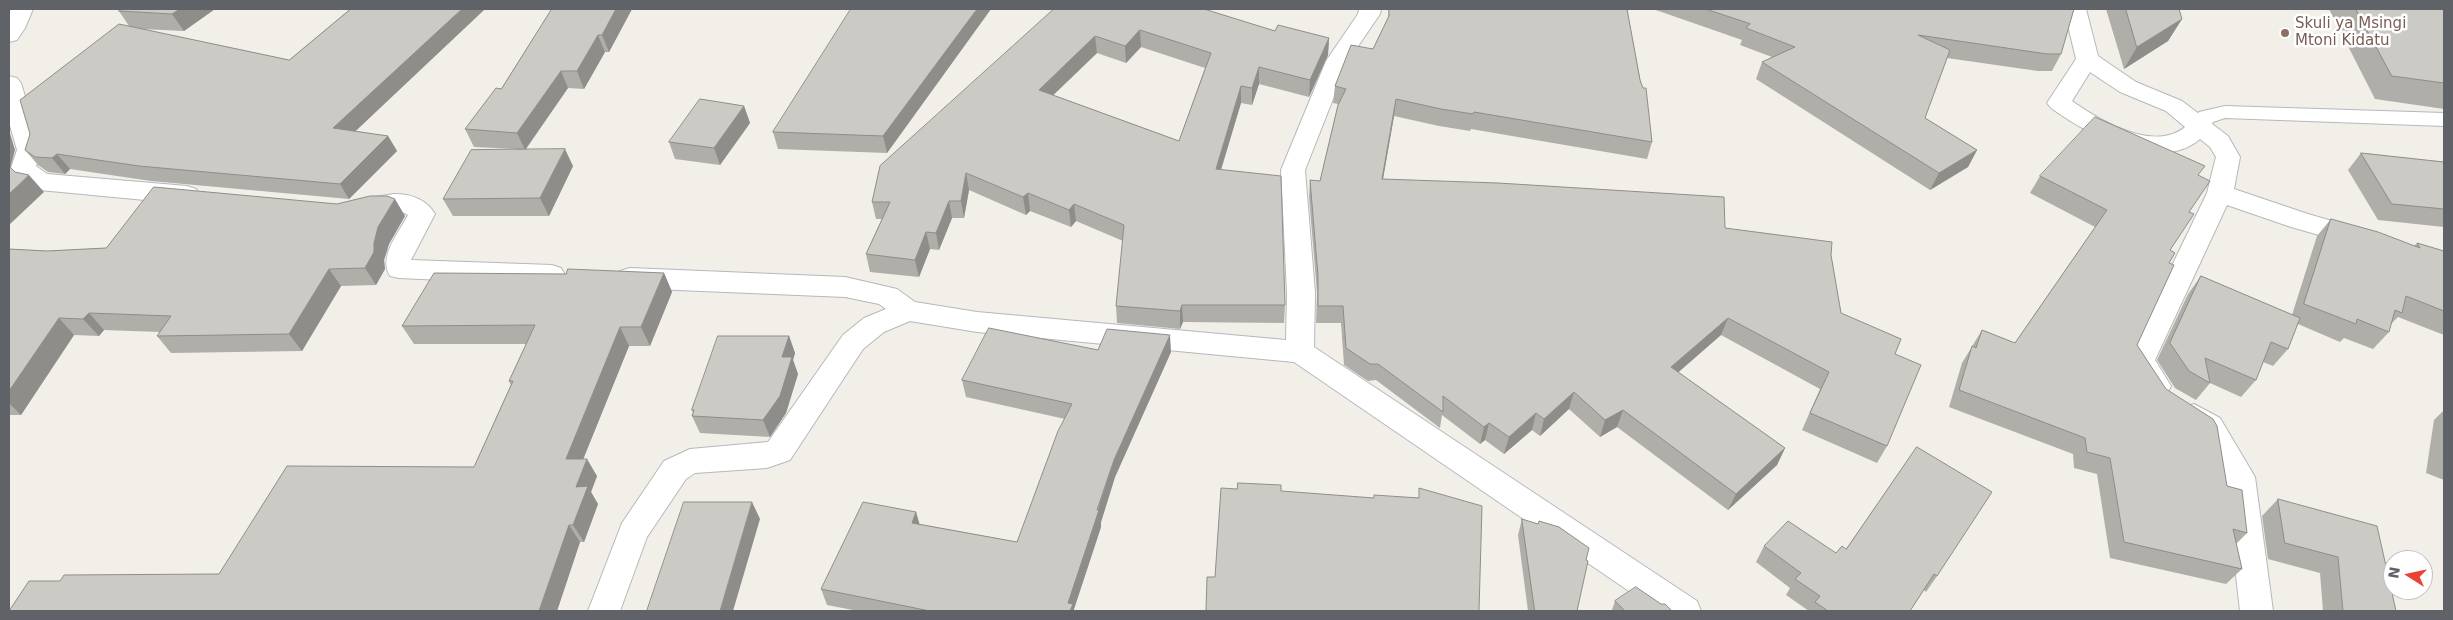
<!DOCTYPE html>
<html>
<head>
<meta charset="utf-8">
<style>
	body { margin:0 }
	#map { position:relative; width:2453px; height:620px; overflow:hidden; background:#f1efe8; font-family:"DejaVu Sans",sans-serif }
	canvas { display:block }
	.frame { position:absolute; inset:0; border:10px solid #5f6368; pointer-events:none }
	.north { position:absolute; left:2383px; top:550px; width:50px; height:50px; box-sizing:border-box; background:#fff; border:1px solid #bfc1c3; border-radius:50%; rotate:280deg; font-size:14px; font-weight:700; line-height:20px; text-align:center; color:#5f6368 }
	.north::after { content:''; display:block; margin:auto; width:18px; height:22px; background:#ea4335; clip-path:polygon(50% 0,100% 100%,50% 72%,0 100%) }
</style>
</head>
<body>
<div id="map">
<canvas width="2453" height="620"></canvas>
<div class="frame"></div>
<div class="north">N</div>
</div>
<script>
const g = document.querySelector('canvas').getContext('2d');
g.lineJoin = 'round';
function trace(path, color, width, dash) {
  g.strokeStyle = color;
  g.lineWidth = width;
  g.lineCap = dash ? 'butt' : 'round';
  g.setLineDash(dash || []);
  g.stroke(path);
}
function fill(path, color) {
  g.fillStyle = color;
  g.fill(path, 'evenodd');
}
function label(font, color, halo, rows, align = 'center') {
  g.font = font + ' "DejaVu Sans",sans-serif';
  g.lineWidth = 5;
  g.setLineDash([]);
  g.textBaseline = 'middle';
  g.strokeStyle = halo;
  g.fillStyle = color;
  for (const [text, x, y, turn = 0] of rows) {
    g.save();
    g.translate(x, y);
    g.rotate((+turn || 0) * Math.PI / 180);
    g.textAlign = isNaN(turn) ? turn : align;
    if (halo) g.strokeText(text, 0, 0);
    g.fillText(text, 0, 0);
    g.restore();
  }
}
const lane = new Path2D(`
	M2225,106L2444,113V126L2225,118L2213,122L2207,131L2200,133L2193,131L2190,126L2199,112Z`);
const street = new Path2D(`
	M11,9H33L25,28L17,40L9,42V14Z
	M1359,9H1381L1380,14L1348,61L1305,170L1315,293L1314,347L1697,601L1701,611H1658L1294,362L977,332L910,321L884,332L863,349L790,460L767,468L695,473L686,479L647,537L620,611H588L622,523L664,461L690,449L768,442L843,335L864,318L886,309L879,304L845,297L630,288L620,285L617,278L620,271L630,268L845,277L897,289L915,302L977,312L1286,340L1287,293L1281,170L1326,61L1358,14Z
	M2064,9H2086L2098,56L2136,82L2182,101L2228,136L2240,157L2234,189L2308,214L2370,232L2374,238L2370,244L2361,247L2291,227L2227,205L2155,360L2171,386L2167,394C2144,401 2136,379 2126,361L2207,193L2216,157L2210,147L2200,139C2159,174 2087,134 2051,108L2047,103L2076,59ZM2090,72L2120,92L2166,111L2185,127C2154,153 2099,120 2072,101Z
	M9,76L17,78L21,83L41,150L36,166L47,174L187,186L196,189L200,195L196,201L187,204L40,190L31,188L11,168L17,150L9,122Z
	M394,194C411,194 426,199 435,214L411,260L552,265L561,268L565,275L561,282L552,285L399,278L390,276C378,256 399,233 408,215C392,204 370,218 352,213L348,207L352,201Z
	M2194,404L2220,418L2255,477L2273,611H2240L2225,478L2200,434L2184,424L2179,416L2184,408Z`);
const wall = new Path2D(`
	M122,9H215L184,31L141,29L289,60L349,10L340,9H485L355,131L388,136L397,151L349,199L151,181L70,169L65,174L48,172L38,165L25,150L129,26L119,11Z
	M552,9H632L609,52H605L584,89L568,88L526,149L573,166L549,216H453L443,199L516,149L474,147L465,129L501,89Z
	M991,9L887,153L778,149L773,132Z
	M1054,9L1275,31L1329,38L1328,55L1309,97L1259,84L1252,105L1241,103L1221,170L1285,305L1284,323L1183,322L1180,329L1117,323L1116,306L1123,241L1076,221L1071,227L1030,211L1026,215L969,190L964,218H952L939,250L930,249L919,277L870,272L866,254L882,219H876L872,202ZM1141,47L1205,68L1179,141L1053,95L1097,53L1126,63Z
	M1389,9H1627L1652,142L1647,159L1471,129L1470,131L1439,126L1394,116L1383,179L1725,228L1831,255L1841,313L1895,354L1887,446L1877,463L1802,430L1820,389L1721,335L1678,372L1785,448L1777,465L1728,510L1617,427L1600,437L1569,409L1540,436L1532,430L1504,454L1485,440L1480,444L1442,415L1440,428L1376,380L1368,381L1344,365L1341,323H1316L1317,293L1309,197L1310,180L1320,181L1338,104L1333,103L1335,86L1373,49L1388,18Z
	M1653,9H2074L2061,54L2052,71H2038L1947,58L1925,118L1977,150L1968,167L1930,190L1756,79L1762,62L1772,57L1740,45L1742,40Z
	M2106,9H2179L2182,19L2168,41L2124,69Z
	M2329,9H2444V109L2375,99Z
	M744,106L750,123L720,165L675,159L669,142Z
	M2361,153L2444,162V227L2378,220L2348,170Z
	M2040,176H2199L2189,212L2170,250L2169,263L2137,345L2227,486L2247,533L2236,544L2242,569L2226,584L2110,558L2097,474L2074,468L2073,454L1949,407L1962,363L1982,330L2015,343L2095,227L2030,193Z
	M405,216L389,244L384,260L385,269L376,285L341,286L302,351L171,353L157,336L160,332L104,330L99,336L74,335L21,415H9V249L47,251L106,248Z
	M2331,219L2414,246L2417,243L2444,251V335L2398,317L2390,325L2389,332L2373,349L2344,338L2340,342L2298,324L2288,349L2273,366L2263,362L2256,380L2241,397L2210,383L2196,400L2175,388L2157,360L2188,294L2201,276L2292,315L2317,236Z
	M664,273L672,292L650,346H629L583,459L597,476L591,492L598,504L584,542H580L557,611H9L60,581L219,574L474,467L511,385L509,381L526,344H414L402,326L566,274Z
	M789,336L795,353L793,360L798,374L786,413L770,437L700,433L692,416L693,413L692,410Z
	M1098,350L1171,352L1115,477L1101,522V527L1074,609V611H858L827,605L821,589L916,512L919,524L1017,542L1065,419L966,397L962,380Z
	M2444,410V480L2426,473L2434,420Z
	M1917,447L1937,576L1926,592L1924,590L1910,611H1809L1786,595L1790,588L1756,562L1764,546L1836,553L1846,549Z
	M2278,499L2396,611H2323L2320,573L2268,559L2262,516Z
	M1522,519L1586,560L1577,611H1528L1518,535Z
	M1615,601L1672,611H1613L1612,610Z`);
const shadedWall = new Path2D(`
	M180,9H215L184,31L172,14Z
	M462,9H485L343,143L333,128Z
	M616,9H632L609,52L602,35Z
	M977,9H991L887,153L883,136Z
	M2182,19L2168,41L2124,69L2137,47Z
	M1140,30L1141,47L1126,63L1125,46Z
	M598,35L605,52L584,89L577,71Z
	M1095,36L1097,53L1041,107L1039,90Z
	M1329,38L1328,55L1309,97L1310,80Z
	M1259,67V84L1252,105V88Z
	M561,71L568,88L525,150L517,133Z
	M1241,86V103L1216,186V169Z
	M1396,99L1394,116L1380,196L1382,179Z
	M744,106L750,123L720,165L714,148Z
	M9,130L15,150L10,169L9,168Z
	M388,136L397,151L349,199L340,184Z
	M565,149L573,166L549,216L540,198Z
	M1977,150L1968,167L1930,190L1939,173Z
	M57,154L70,169L65,174L52,158Z
	M966,173L969,190L964,218L961,201Z
	M29,175L44,192L9,225V194Z
	M1028,193L1030,211L1026,215L1023,197Z
	M395,199L405,216L389,244L384,260L385,269L376,285L365,268L378,227Z
	M949,201L952,218L939,250L936,233Z
	M1074,204L1076,221L1071,227L1069,210Z
	M926,232L930,249L919,277L915,260Z
	M329,269L341,286L302,351L289,334Z
	M664,273L672,292L650,346L641,327Z
	M1182,305L1183,322L1180,329V311Z
	M89,313L104,330L99,336L83,319Z
	M59,318L74,335L21,415L9,403V391Z
	M1728,318L1721,335L1665,384L1671,367Z
	M620,327L629,346L576,477L566,459Z
	M1170,335L1171,352L1115,477L1101,522V527L1074,609V611H1069L1068,603L1114,460Z
	M789,336L795,353L793,360L798,374L786,413L770,437L763,420Z
	M1574,392L1569,409L1540,436L1544,419Z
	M1623,410L1617,427L1600,437L1605,420Z
	M1536,413L1532,430L1504,454L1509,437Z
	M1489,423L1485,440L1480,444L1484,427Z
	M1785,448L1777,465L1728,510L1736,494Z
	M587,459L597,476L591,492L598,504L584,542L573,525L576,487Z
	M752,502L760,519L733,611H720Z
	M916,512L921,529L912,523Z
	M569,525L580,542L557,611H539Z`);
const building = new Path2D(`
	M122,9H180L172,14L119,11Z
	M351,9H462L333,128L388,136L340,184L139,166L57,154L52,158L35,157L25,150L30,134L20,100L119,24L289,60Z
	M552,9H616L602,35H598L577,71H561L517,133L465,129L496,88L501,89Z
	M851,9H977L883,136L773,132Z
	M1054,9H1204L1275,31L1278,25L1329,38L1310,80L1259,67L1252,88L1241,86L1216,169L1281,176L1285,305H1182L1180,311L1116,306L1124,225L1074,204L1069,210L1028,193L1023,197L966,173L961,201H949L936,233L926,232L915,260L866,254L890,202H872L880,166ZM1140,30L1211,53L1179,141L1039,90L1095,36L1125,46Z
	M1389,9H1627L1640,80L1643,88H1646L1652,142L1474,112L1473,114L1441,109L1396,99L1382,179L1498,183L1724,197L1725,228L1832,242L1831,255L1841,313L1901,339L1895,354L1921,365L1887,446L1810,413L1829,372L1728,318L1671,367L1785,448L1736,494L1623,410L1605,420L1574,392L1544,419L1536,413L1509,437L1489,423L1484,427L1443,396V412L1378,364H1370L1346,348L1343,306H1318V276L1310,180L1320,181L1338,105L1346,89L1335,86L1351,45L1373,49L1389,16Z
	M1706,9H2074L2061,54H2047L1918,35L1950,50L1925,118L1977,150L1939,173L1762,62L1795,47L1746,28L1750,24Z
	M2126,9H2179L2182,19L2137,47Z
	M2356,9H2444V83L2392,76Z
	M700,99L744,106L714,148L669,142Z
	M2095,117L2205,166L2198,175L2210,181L2189,212L2194,214L2170,250L2175,253L2169,263L2174,265L2137,345L2166,389L2213,419L2217,426L2227,486L2242,490L2247,533L2233,529L2242,569L2124,542L2110,458L2087,452L2085,438L1959,390L1972,346L1976,348L1982,330L2015,343L2107,210L2040,176Z
	M565,149L540,198L443,199L471,150Z
	M2361,153L2444,162V209L2392,204Z
	M9,166L15,172L29,175L9,194Z
	M154,187L337,204L370,196H387L395,199L378,227L374,243V252L365,268L329,269L289,334L157,336L171,316L89,313L83,319L59,318L9,391V249L47,251L106,248Z
	M2331,219L2378,232L2420,248L2417,243L2444,251V311L2406,296L2402,313L2395,310L2389,332L2357,319L2356,324L2304,304Z
	M568,269L664,273L641,327H620L566,459H587L576,487L588,486L573,525H569L539,611H9L29,581H60L64,575L219,574L287,466L474,467L513,381H509L535,325L402,326L434,273L566,274Z
	M2201,276L2300,318L2288,349L2271,342L2256,380L2205,358L2210,383L2189,371L2170,343Z
	M989,328L1098,350L1107,329L1170,335L1114,460L1097,510H1099L1068,603L1073,604L1070,611H930L821,589L863,502L916,512L912,523L1017,542L1058,431L1072,404L962,380Z
	M718,336H789L782,357H792L780,396L763,420L692,416L694,410H692Z
	M1917,447L1992,492L1937,576L1934,574L1910,611H1828L1815,602L1820,596L1795,579L1801,573L1764,546L1788,521L1836,553L1842,546L1846,549Z
	M1238,483L1281,485V491L1374,498V495L1419,498V488L1482,506L1479,611H1206L1207,577H1215L1221,488L1237,489Z
	M2278,499L2377,526L2396,611H2343L2338,557L2285,543Z
	M684,502H752L720,611H647Z
	M1522,519L1538,524L1539,521L1559,527L1589,548L1586,560L1588,561L1577,611H1535Z
	M1636,587L1661,604H1665L1672,611H1625L1615,601Z`);
const markers = [
	[2285,33,5,"#8d6e63"]
];
const educationNames = [
	["Skuli ya Msingi",2295,24],
	["Mtoni Kidatu",2295,41]
];
trace(lane, '#b5b8bc', 2);
trace(street, '#b5b8bc', 2);
fill(lane, '#fff');
fill(street, '#fff');
fill(wall, '#afaea9');
fill(shadedWall, '#8f8d8a');
fill(building, '#cccac5');
trace(building, '#8f8d8a', 1);
for (const [x, y, r, color] of markers) {
  const dot = new Path2D();
  dot.arc(x, y, r, 0, 2 * Math.PI);
  g.fillStyle = color;
  g.fill(dot);
  trace(dot, '#fff', 2);
}
label('15px', '#785e54', '#fff', educationNames, 'left');
</script>
</body>
</html>
